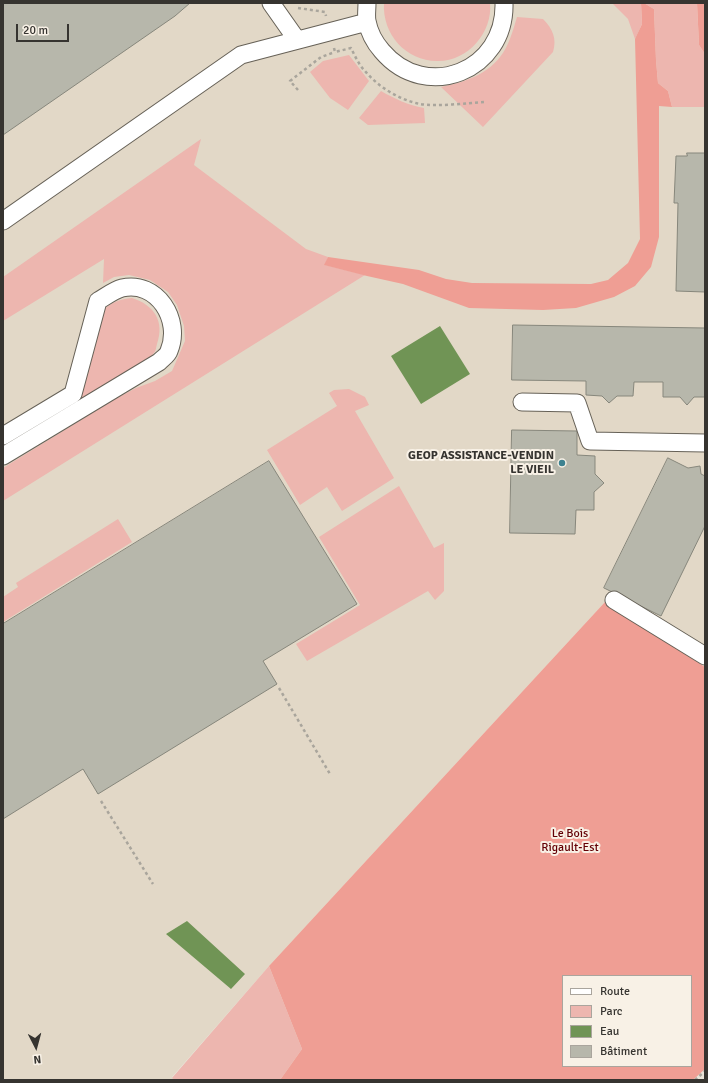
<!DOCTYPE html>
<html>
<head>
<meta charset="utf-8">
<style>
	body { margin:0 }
	#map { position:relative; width:708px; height:1083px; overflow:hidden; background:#eae4d9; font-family:Signika,sans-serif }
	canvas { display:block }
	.frame { position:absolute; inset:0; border:4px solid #363430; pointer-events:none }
	.legend { position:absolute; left:562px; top:975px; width:130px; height:92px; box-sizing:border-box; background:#f8f1e6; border:1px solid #aaa59d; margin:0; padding:5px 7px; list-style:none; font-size:12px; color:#363430 }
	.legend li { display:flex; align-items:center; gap:8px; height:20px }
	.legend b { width:20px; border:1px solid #aaa59d }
	.north { position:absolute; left:16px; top:1027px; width:40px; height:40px; -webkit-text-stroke:3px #f8f1e6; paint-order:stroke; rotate:174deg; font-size:11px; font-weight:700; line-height:16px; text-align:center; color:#363430 }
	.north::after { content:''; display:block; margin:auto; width:14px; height:18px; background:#363430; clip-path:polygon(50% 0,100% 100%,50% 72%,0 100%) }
	.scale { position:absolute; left:16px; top:24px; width:53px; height:18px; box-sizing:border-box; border:2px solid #363430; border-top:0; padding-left:5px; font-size:12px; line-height:14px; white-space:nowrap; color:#363430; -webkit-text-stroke:3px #f8f1e6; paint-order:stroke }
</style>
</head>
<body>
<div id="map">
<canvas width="708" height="1083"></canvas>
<div class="frame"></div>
<ul class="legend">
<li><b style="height:5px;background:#fff"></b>Route</li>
<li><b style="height:11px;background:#edb6af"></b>Parc</li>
<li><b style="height:11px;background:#709455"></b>Eau</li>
<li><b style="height:11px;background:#b7b7ab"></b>Bâtiment</li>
</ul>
<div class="north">N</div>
<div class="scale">20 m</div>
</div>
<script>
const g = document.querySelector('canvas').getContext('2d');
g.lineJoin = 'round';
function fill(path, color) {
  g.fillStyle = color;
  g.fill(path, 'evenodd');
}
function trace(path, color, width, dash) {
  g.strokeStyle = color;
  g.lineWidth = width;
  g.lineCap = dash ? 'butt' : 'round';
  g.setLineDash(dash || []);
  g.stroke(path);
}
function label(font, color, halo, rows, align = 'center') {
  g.font = font + ' Signika,sans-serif';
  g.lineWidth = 4;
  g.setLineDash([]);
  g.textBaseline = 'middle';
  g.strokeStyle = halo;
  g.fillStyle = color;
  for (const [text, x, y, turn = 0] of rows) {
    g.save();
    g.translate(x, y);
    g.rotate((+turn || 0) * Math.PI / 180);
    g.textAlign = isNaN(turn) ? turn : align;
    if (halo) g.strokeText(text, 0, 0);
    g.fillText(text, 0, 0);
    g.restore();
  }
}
const built = new Path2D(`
	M3,3H641L637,105L705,107V667L605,602L269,966L172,1077L175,1080H3Z`);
const green = new Path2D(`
	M384,3H490C493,33 467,62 437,61C406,61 382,34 384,3Z
	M612,3H641L642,24L635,39L628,19Z
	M644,3H697L699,45L705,54V107H672L668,91L658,83L656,60L654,9Z
	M517,17L543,19C553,29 557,39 553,52L483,127L441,87C464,82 485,76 500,57C509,46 513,30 517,17Z
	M349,55L369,81L348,110L330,98L310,72L323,61Z
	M381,91C395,99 408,105 424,108L425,123L368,125L359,118Z
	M201,139L194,165L306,249L328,257L325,265L365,275L3,501V468L115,399L136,388L155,381L172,371L185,341L184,326L177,305L168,292L150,280L129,275L114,277L103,283L104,259L3,321V277Z
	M132,298C154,305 165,321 157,344C156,347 156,351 154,353C151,358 144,362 140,366L3,450V444L65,406L103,310C112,302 120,299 132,298Z
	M349,389L365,397L369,405L355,411L394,478L342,511L327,487L300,505L267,450L337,406L329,393L334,390Z
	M399,486L434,548L444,543V591L435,600L428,591L307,661L296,644L360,605L319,537Z
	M118,519L132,542L3,622V597L18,587L16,583Z
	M269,966L302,1049L280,1080H175L172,1078Z`);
const forest = new Path2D(`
	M641,3H644L654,9L656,60L658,83L668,91L672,107L659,106V237L651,267L635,286L614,297L576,308L543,310L469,308L403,284L367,276L324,265L328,257L419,270L446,279L472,283L591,284L608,280L628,263L640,239L635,39L642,24Z
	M697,3H705V54L699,45Z
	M605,602L705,667V1069L693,1080H280L302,1049L269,966ZM563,976H691V1066H563Z`);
const water = new Path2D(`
	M440,326L470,374L421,404L391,356Z
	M187,921L245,974L231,989L166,934Z`);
const building = new Path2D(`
	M3,3H190L175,16L3,135Z
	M687,153H705V292L676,291L678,203H674L676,156H687Z
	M513,325L705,328V397H694L687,405L680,397H663V382H634L633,396H617L609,403L602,396L586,395V381L512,380Z
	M512,430L577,431V455L595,456V474L604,483L594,492V510H576L575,534L510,533Z
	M668,458L688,468L700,466L701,474L705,476V526L661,616L604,588Z
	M269,461L357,604L263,661L277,684L98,794L83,769L3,819V624Z`);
const path = new Path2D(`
	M298,8L325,12L326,16
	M334,48L335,52L351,48C355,56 359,65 365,71C378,87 400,100 420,104C438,107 466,103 484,102
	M298,90L290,81L321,57L335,52
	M279,688L330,774
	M101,801L153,884
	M695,1080L705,1071`);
const minor = new Path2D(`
	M271,3L297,40
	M367,3C367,9 366,16 367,21C369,32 375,43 382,51C426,103 506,71 504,3
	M3,221L241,55L367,22
	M522,402L577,403L590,441L705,443
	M3,436L73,394L98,301C105,297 114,290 122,288C157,280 182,320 169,351C168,355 163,358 159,362L3,456
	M614,600L705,656`);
const markers = [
	[562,463,4,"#3d8290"]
];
const poiNames = [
	["GEOP ASSISTANCE-VENDIN",554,456],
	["LE VIEIL",554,470]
];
const parkNames = [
	["Le Bois",570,834],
	["Rigault-Est",570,848]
];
fill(built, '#e2d8c7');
fill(green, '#edb6af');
fill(forest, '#ef9e94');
fill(water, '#709455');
fill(building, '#b7b7ab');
trace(building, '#87877c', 1);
trace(minor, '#666157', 19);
trace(path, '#a9a59c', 2.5, [3, 3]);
trace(minor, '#fff', 17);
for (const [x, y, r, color] of markers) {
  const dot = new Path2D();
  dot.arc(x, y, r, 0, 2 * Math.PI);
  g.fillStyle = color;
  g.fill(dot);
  trace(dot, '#f8f1e6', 1.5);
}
label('bold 12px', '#363430', '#f8f1e6', poiNames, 'right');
label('12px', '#630005', '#f8f1e6', parkNames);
</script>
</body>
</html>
